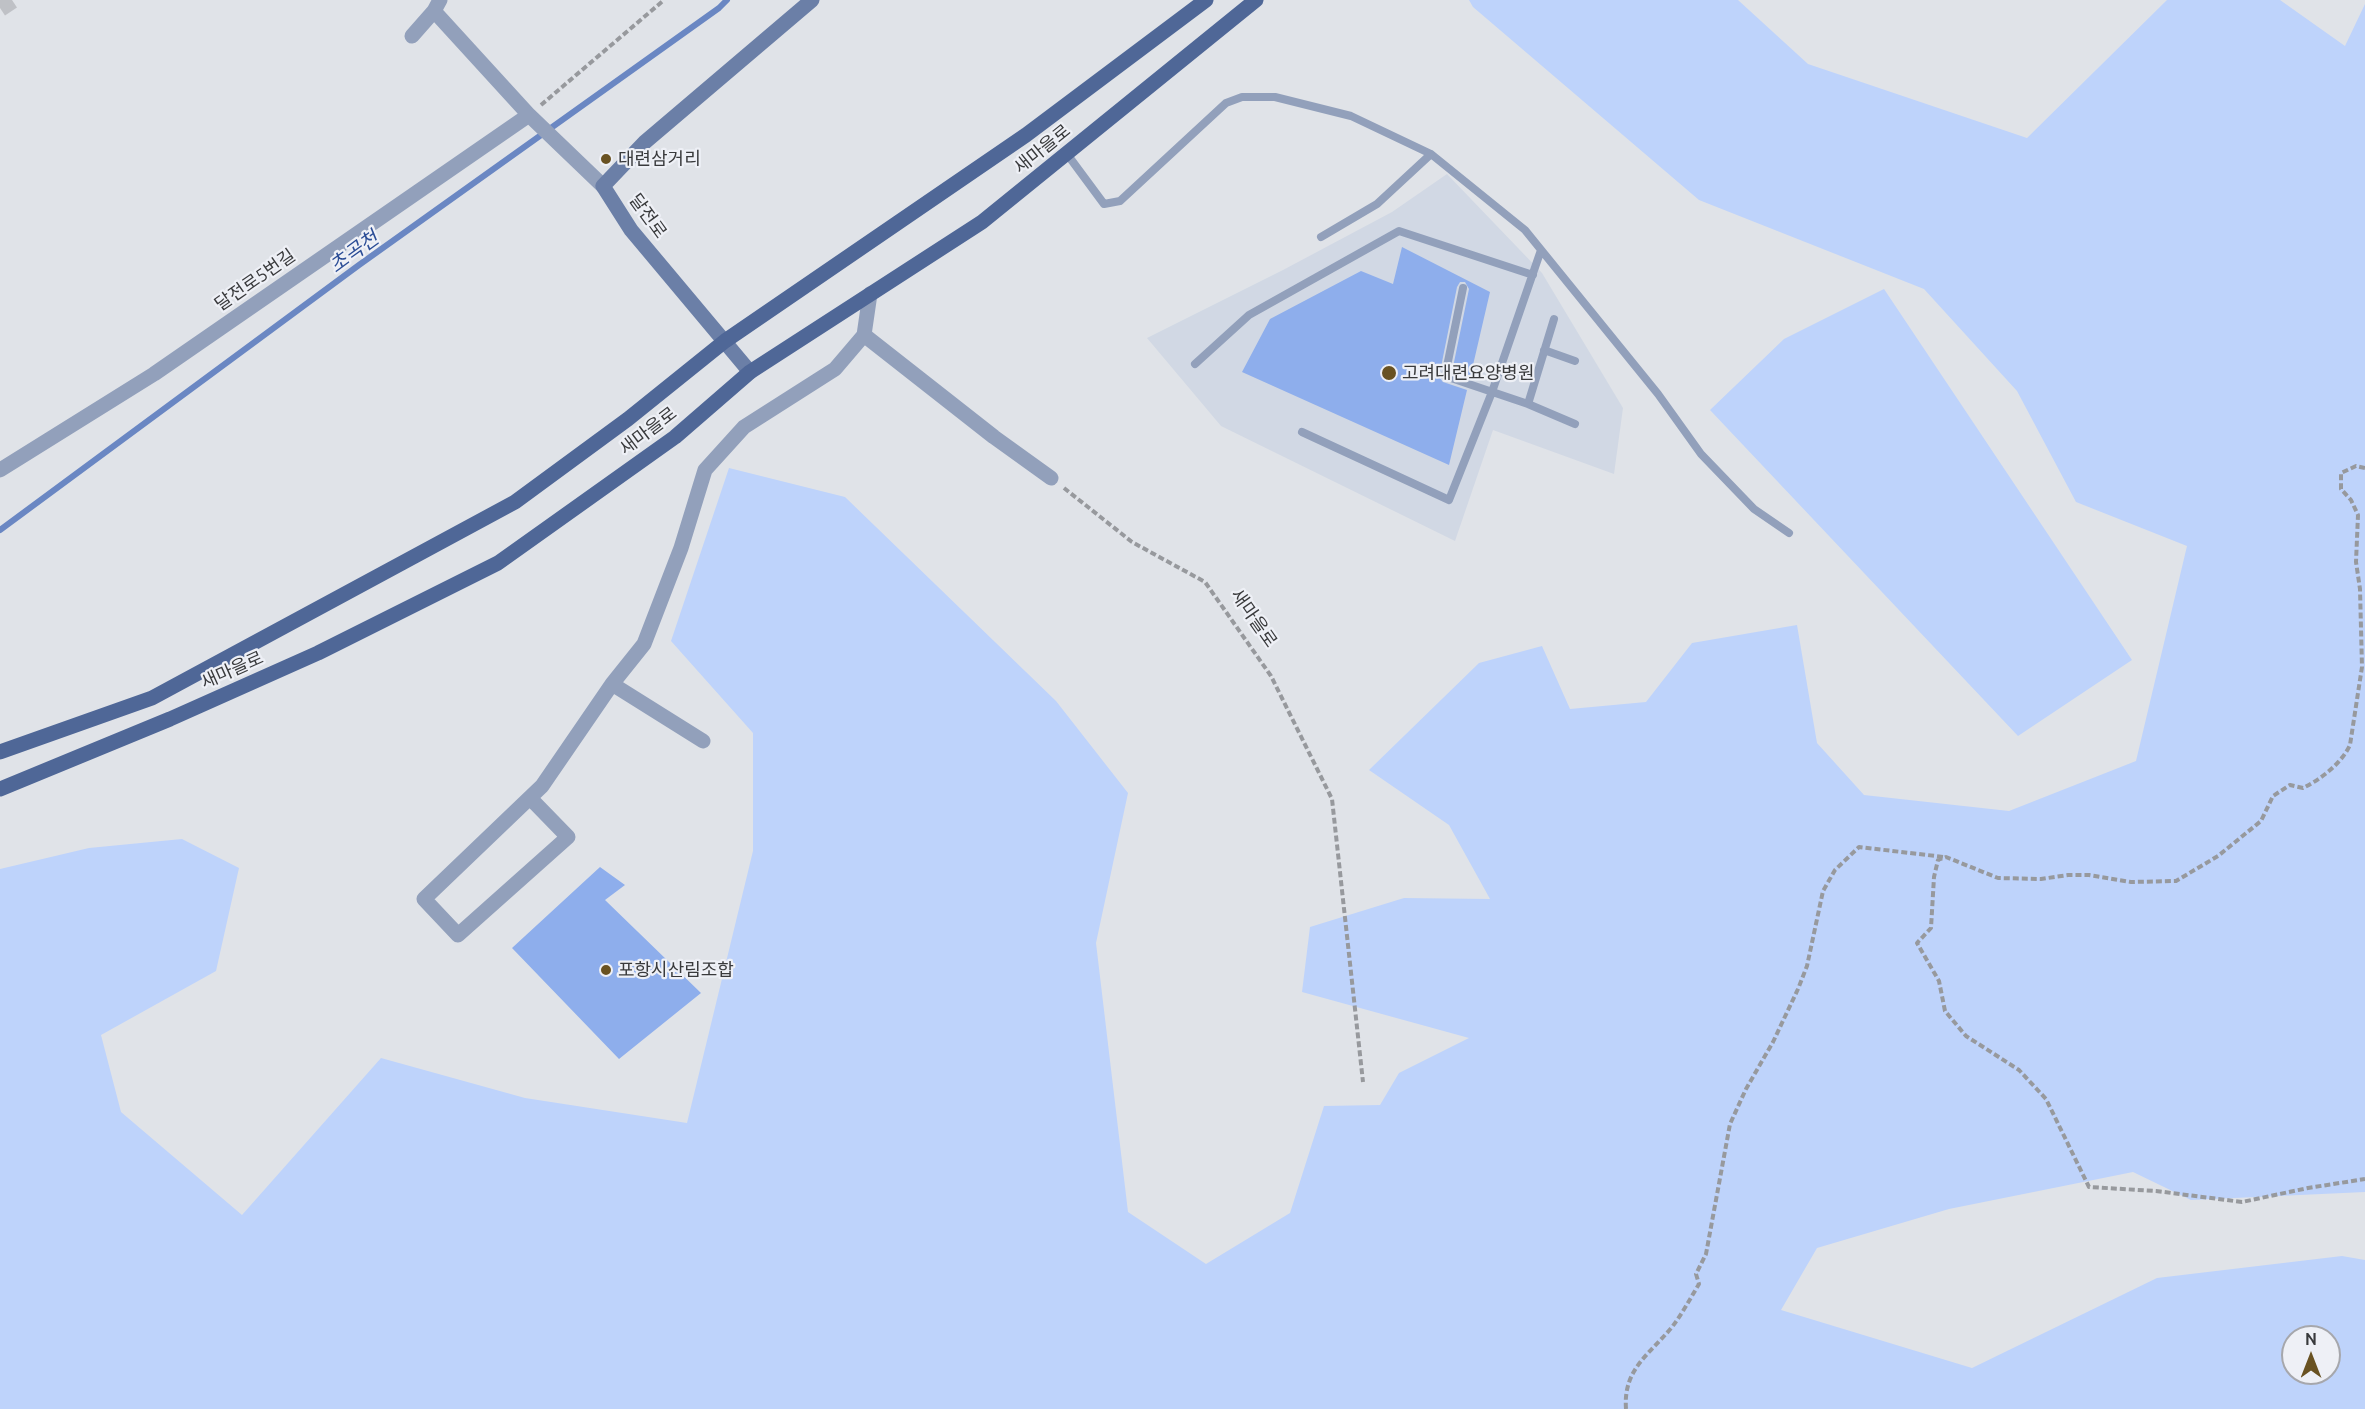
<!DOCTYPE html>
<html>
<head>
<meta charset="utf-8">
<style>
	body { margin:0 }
	#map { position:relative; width:2365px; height:1409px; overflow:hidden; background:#e0e3e8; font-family:Ubuntu,sans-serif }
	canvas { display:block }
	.north { position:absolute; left:2281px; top:1325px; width:60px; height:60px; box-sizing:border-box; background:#eef0f6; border:2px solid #a6a7ac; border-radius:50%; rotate:0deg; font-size:16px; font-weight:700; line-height:24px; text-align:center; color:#393a3c }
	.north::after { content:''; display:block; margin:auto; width:21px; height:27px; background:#695222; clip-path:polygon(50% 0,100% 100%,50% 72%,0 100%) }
</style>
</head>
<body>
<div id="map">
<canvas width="2365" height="1409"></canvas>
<div class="north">N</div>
</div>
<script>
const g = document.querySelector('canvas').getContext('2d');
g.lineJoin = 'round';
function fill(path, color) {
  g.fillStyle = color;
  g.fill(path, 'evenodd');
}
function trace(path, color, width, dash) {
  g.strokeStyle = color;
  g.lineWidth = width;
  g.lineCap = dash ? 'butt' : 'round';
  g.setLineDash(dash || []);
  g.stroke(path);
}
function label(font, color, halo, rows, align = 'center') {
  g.font = font + ' Ubuntu,"Noto Sans KR",sans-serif';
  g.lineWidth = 4.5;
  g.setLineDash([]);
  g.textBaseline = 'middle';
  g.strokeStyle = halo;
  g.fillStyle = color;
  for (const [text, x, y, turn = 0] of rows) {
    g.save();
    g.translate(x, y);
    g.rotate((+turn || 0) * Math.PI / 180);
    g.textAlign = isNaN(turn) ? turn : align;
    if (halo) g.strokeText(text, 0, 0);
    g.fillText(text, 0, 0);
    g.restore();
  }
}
const built = new Path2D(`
	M1447,174L1542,273L1623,408L1614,474L1493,430L1455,541L1221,426L1147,338L1283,270L1392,212Z`);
const green = new Path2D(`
	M1469,0H1738L1808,64L2027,138L2167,0H2280L2345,46L2365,4V1192L2191,1200L2133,1172L1949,1209L1817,1248L1781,1310L1972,1368L2157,1278L2342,1256L2365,1260V1409H0V869L89,848L182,839L239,868L216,971L101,1035L121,1112L242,1215L381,1058L525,1098L687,1123L753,851V733L671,641L729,468L845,497L1056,701L1128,793L1096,943L1128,1212L1206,1264L1290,1213L1324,1106L1380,1105L1399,1073L1469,1038L1302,992L1310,927L1404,898L1490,899L1449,825L1369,770L1479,663L1542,646L1570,709L1646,702L1692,643L1797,625L1817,743L1864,795L2009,811L2136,761L2187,546L2076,502L2017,391L1924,289L1699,200L1473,7ZM2293,1337H2329V1373H2293Z
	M1884,289L2132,660L2018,736L1710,410L1784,339Z`);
const stream = new Path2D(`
	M0,530L359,265L719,8L727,0`);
const building = new Path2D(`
	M1402,247L1490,292L1470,378L1452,372L1469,289L1465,282H1460L1457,287L1439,377L1443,382L1467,390L1449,465L1242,372L1270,319L1361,271L1393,284Z
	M600,867L625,885L605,900L701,993L619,1059L512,948Z`);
const highwayTunnel = new Path2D(`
	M0,8L12,0`);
const path = new Path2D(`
	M541,105L664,0
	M2365,468L2356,466L2341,473V489L2351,500L2358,515L2356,562L2360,589L2362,667L2350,745C2341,764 2321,779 2303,788L2290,785L2273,796L2261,821L2218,856L2176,881L2131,882L2089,875H2068L2041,879L1998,878L1946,857L1938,860L1934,877L1931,928L1917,943L1939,981L1945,1011L1966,1036L2019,1070L2046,1099L2089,1187L2156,1191L2242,1202L2308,1188L2365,1179
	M1064,488L1132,542L1205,582L1271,676L1332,799L1363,1082
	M1626,1409C1623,1369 1649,1355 1672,1327C1682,1314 1690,1299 1699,1284L1696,1274L1706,1254L1730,1124L1746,1089L1773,1042L1798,989L1807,966L1823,891L1835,870L1859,847L1944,857`);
const lane = new Path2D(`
	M1067,154L1104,204L1120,201L1226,103L1242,97H1275L1351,116L1431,154L1525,230L1658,394L1701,454L1754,509L1789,533
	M1321,237L1377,204L1431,154
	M1463,288L1445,376L1528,404L1575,424
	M1544,350L1575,361
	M1195,364L1249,315L1399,231L1533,275
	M1528,404L1554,319
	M1302,432L1449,500L1492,392L1541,250`);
const street = new Path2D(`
	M434,11L529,115
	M412,36L434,11L440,0
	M864,335L994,437L1051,478
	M0,470L154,374L529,115L603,186
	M612,684L644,644L681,548L705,470L744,427L835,369L864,335L870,294
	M531,799L568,837L458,935L424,899L542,786L612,684L703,741`);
const secondary = new Path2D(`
	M750,372L631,230L603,186L645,142L812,0`);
const primary = new Path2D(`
	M0,752L152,698L515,502L628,419L725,341L1026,135L1206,0
	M0,789L170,719L318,653L498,563L675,437L750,372L982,222L1256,0`);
const markers = [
	[606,159,6,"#695222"],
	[1389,373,8,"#695222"],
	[606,970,6,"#695222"]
];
const streetNames = [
	["새마을로",1042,149,-39],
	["달전로",648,216,54],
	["달전로5번길",255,280,-35],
	["새마을로",648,431,-37],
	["새마을로",1254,618,55],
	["새마을로",232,670,-24]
];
const poiNames = [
	["대련삼거리",618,159],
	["고려대련요양병원",1402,373],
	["포항시산림조합",618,970]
];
const waterNames = [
	["초곡천",354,252,-36]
];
fill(built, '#d1d8e4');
fill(green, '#bed3fb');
trace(stream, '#6a87c3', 6);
fill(building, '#8eaeec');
trace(highwayTunnel, '#bfc1c6', 18, [18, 9]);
trace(path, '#97999d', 4, [6, 3]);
trace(lane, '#92a0bb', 8);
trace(street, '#92a0bb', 15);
trace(secondary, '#6b7fa7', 15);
trace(primary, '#4f6797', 15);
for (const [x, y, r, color] of markers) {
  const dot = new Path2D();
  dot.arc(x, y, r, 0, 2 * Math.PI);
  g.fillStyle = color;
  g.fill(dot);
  trace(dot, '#eef0f6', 2);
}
label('18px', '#393a3c', '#eef0f6', streetNames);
label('18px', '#393a3c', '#eef0f6', poiNames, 'left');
label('italic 20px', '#2b4d96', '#eef0f6', waterNames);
</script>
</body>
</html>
